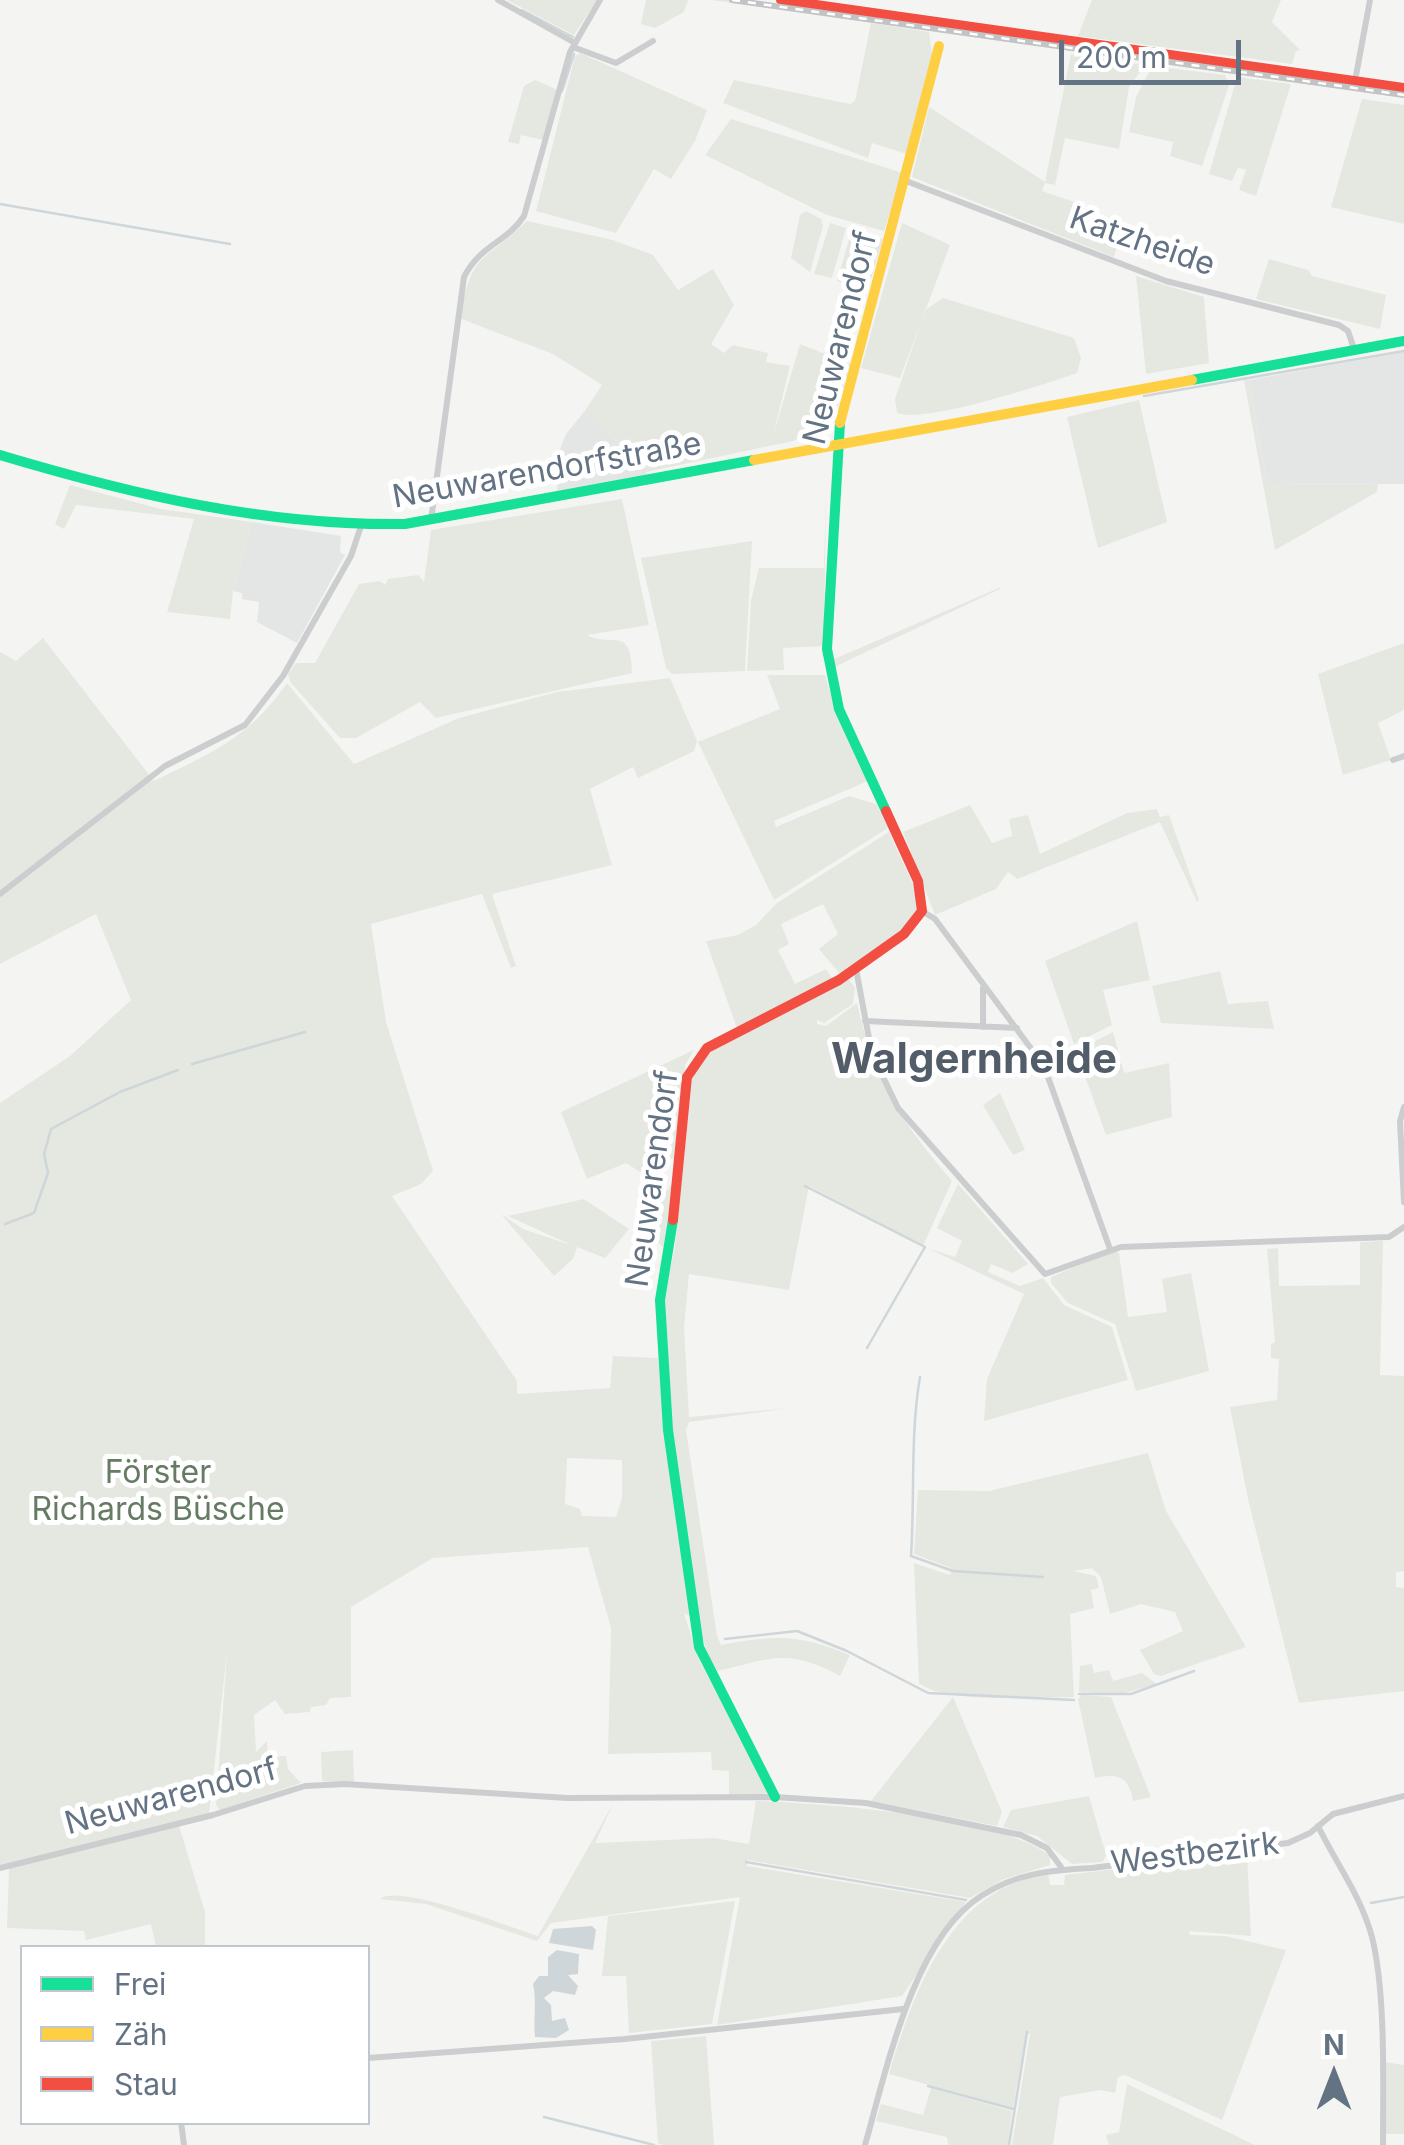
<!DOCTYPE html>
<html>
<head>
<meta charset="utf-8">
<style>
	body { margin:0 }
	#map { position:relative; width:1404px; height:2145px; overflow:hidden; background:#f4f5f3; font-family:Inter,sans-serif }
	canvas { display:block }
	.legend { position:absolute; left:20px; top:1945px; width:350px; height:180px; box-sizing:border-box; background:#fff; border:2px solid #c1c7ce; margin:0; padding:12px 18px; list-style:none; font-size:30px; color:#647384 }
	.legend li { display:flex; align-items:center; gap:20px; height:50px }
	.legend b { width:50px; border:2px solid #c1c7ce }
	.north { position:absolute; left:1284px; top:2025px; width:100px; height:100px; -webkit-text-stroke:8px #fff; paint-order:stroke; rotate:0deg; font-size:28px; font-weight:700; line-height:40px; text-align:center; color:#647384 }
	.north::after { content:''; display:block; margin:auto; width:35px; height:45px; background:#647384; clip-path:polygon(50% 0,100% 100%,50% 72%,0 100%) }
	.scale { position:absolute; left:1059px; top:40px; width:182px; height:45px; box-sizing:border-box; border:5px solid #647384; border-top:0; padding-left:12px; font-size:30px; line-height:35px; white-space:nowrap; color:#647384; -webkit-text-stroke:8px #fff; paint-order:stroke }
</style>
</head>
<body>
<div id="map">
<canvas width="1404" height="2145"></canvas>
<ul class="legend">
<li><b style="height:12px;background:#16e098"></b>Frei</li>
<li><b style="height:12px;background:#ffcf43"></b>Zäh</li>
<li><b style="height:12px;background:#f24e42"></b>Stau</li>
</ul>
<div class="north">N</div>
<div class="scale">200 m</div>
</div>
<script>
const g = document.querySelector('canvas').getContext('2d');
g.lineJoin = 'round';
function fill(path, color) {
  g.fillStyle = color;
  g.fill(path, 'evenodd');
}
function trace(path, color, width, dash) {
  g.strokeStyle = color;
  g.lineWidth = width;
  g.lineCap = dash ? 'butt' : 'round';
  g.setLineDash(dash || []);
  g.stroke(path);
}
function label(font, color, halo, rows, align = 'center') {
  g.font = font + ' Inter,sans-serif';
  g.lineWidth = 10;
  g.setLineDash([]);
  g.textBaseline = 'middle';
  g.strokeStyle = halo;
  g.fillStyle = color;
  for (const [text, x, y, turn = 0] of rows) {
    g.save();
    g.translate(x, y);
    g.rotate((+turn || 0) * Math.PI / 180);
    g.textAlign = isNaN(turn) ? turn : align;
    if (halo) g.strokeText(text, 0, 0);
    g.fillText(text, 0, 0);
    g.restore();
  }
}
const built = new Path2D(`
	M712,0H744L1321,81L1404,93V98Z
	M1404,352V484L1267,483L1249,380Z
	M584,412L626,450L642,449L647,475L557,491L559,451L566,434Z
	M252,522L341,536L340,552L345,555L297,643L257,622L259,602L242,599V593L233,591Z`);
const green = new Path2D(`
	M507,0H597L574,35Z
	M646,0H688L684,12L655,28L641,24Z
	M1092,0H1281L1272,22L1300,50L1296,51L1292,64L1078,36Z
	M871,23L929,32L932,54L907,154L872,143L868,158L723,103L734,80L850,104L855,101Z
	M580,53L707,110L695,141L671,179L654,169L616,233L536,211L575,56Z
	M1071,54L1145,65L1129,87L1119,149L1065,138L1055,185L1045,183L1042,191L1098,210V215L1105,217L1102,227L1121,233L1114,257L912,177L929,107L1045,182Z
	M1152,66L1225,75L1229,85L1202,166L1170,156L1173,142L1129,132L1136,97Z
	M1237,77L1291,84L1256,196L1239,190L1246,170L1238,168L1232,181L1209,174Z
	M535,80L558,90L543,140L521,135L519,144L508,142L524,86Z
	M1362,99L1404,105V224L1331,207Z
	M731,119L903,173L884,231L827,215L705,155Z
	M806,211L821,219L823,226L810,272L791,258L800,215Z
	M527,221L613,240L653,255L678,290L713,269L734,305L711,344L724,353L733,345L768,353L766,362L790,366L773,436L800,344L851,364L833,423L793,441L646,472L642,449L626,450L584,412L602,385L553,354L459,318C474,249 481,265 527,221Z
	M830,223L846,228L832,278L814,274Z
	M902,223L950,245L900,378L861,368Z
	M852,229L883,239L867,292L837,281Z
	M1269,259L1308,270L1312,276L1386,295L1380,329L1256,299Z
	M1136,276L1204,297L1209,363L1146,374Z
	M943,298L1074,338L1081,358L1077,373C1046,384 924,424 897,413L895,399L925,310Z
	M1244,380H1249L1267,483L1378,484L1377,492L1275,550Z
	M1139,400L1167,522L1098,548L1067,417Z
	M826,484L824,646L783,648L784,670L747,671L751,600L759,568H824Z
	M70,485L161,509L252,522L233,591L230,619L167,612L194,519L76,505L64,529L55,524Z
	M622,499L649,625L587,635C610,648 632,624 632,673L436,718L420,702L356,738H340L291,683L288,674L296,663H315L359,584L380,581L385,585L388,579L418,575L424,582L431,530Z
	M752,541L745,671L672,674L666,668L641,558Z
	M1001,587L1000,589L832,668V660Z
	M43,638L154,781C213,752 249,738 287,683L354,764L459,718L557,692L670,678L697,741L694,751L638,778L633,767L590,789L612,865L492,894L516,966L511,968L482,894L371,924L386,1022L433,1171L421,1184L392,1196L517,1381V1394L610,1388L613,1356L658,1358L672,1486L662,1304L675,1248L693,1071C721,1031 803,1006 847,978L855,987L853,1004L824,1023L817,1020V1024L826,1026L857,1003C874,1081 901,1121 952,1181L923,1246L809,1186L789,1290L689,1274L684,1328L689,1417L790,1408L689,1422L686,1430L717,1636L721,1645C777,1635 797,1634 850,1655L840,1676C786,1647 771,1659 714,1672L696,1619L684,1613L699,1660L769,1789L766,1794L729,1797V1771L712,1770L711,1752L608,1754L611,1628L588,1547L433,1558L351,1607V1697L330,1698L326,1705L311,1707L310,1712L285,1714L275,1700L254,1715L256,1752L267,1741L268,1757L286,1756L288,1769L301,1783L220,1810L216,1805L227,1652L209,1814L178,1822L205,1912V1947H156L151,1924L86,1940L84,1931L7,1928L9,1868L0,1867V1103L70,1056L131,1000L96,914L0,964V652L16,661ZM567,1458L622,1460V1498L616,1517L582,1516L580,1509L565,1504Z
	M1404,643V710L1378,723L1391,760L1343,775L1318,674Z
	M767,675H825L835,710L868,781L774,821L776,827L849,796L876,804L888,828L774,900L698,742L780,709Z
	M970,805L992,843L1012,836L1009,819L1028,815L1040,854L1127,813L1157,809L1160,817L1169,815L1199,900L1197,902L1160,822L1017,879L1008,872L996,889L935,915L903,832Z
	M889,832L920,900C914,935 868,956 841,975L819,949L838,934L823,904L781,924L789,944L778,950L795,984L826,969L834,981L737,1028L706,941L738,935L756,925L777,903Z
	M1137,921L1150,980L1103,990L1112,1025L1074,1044L1045,961Z
	M1220,971L1228,1004L1268,1001L1274,1029L1161,1023L1152,986Z
	M1113,1032L1124,1073L1169,1063L1172,1117L1106,1135L1076,1051Z
	M694,1050L685,1065L679,1156L640,1172L626,1163L587,1179L561,1112Z
	M1000,1093L1025,1150L1013,1155L983,1105Z
	M674,1182H676L668,1250L636,1227Z
	M958,1184L1028,1264L1013,1273L991,1264L988,1272L1020,1286L1043,1278L1064,1305L1112,1327L1128,1380L984,1421L987,1379L1024,1294L927,1248L955,1257L962,1241L937,1228Z
	M584,1199L629,1229L605,1258L577,1247L573,1259L554,1276L501,1214L523,1229L571,1245L508,1216Z
	M1383,1241L1380,1375L1404,1376V1571L1396,1572V1587L1404,1588V1691L1299,1703L1248,1499L1230,1407L1277,1400L1279,1359L1271,1358V1344L1275,1342L1267,1249L1278,1248L1279,1286L1360,1285V1242Z
	M1114,1250L1119,1253L1128,1317L1167,1312L1162,1279L1191,1273L1209,1371L1136,1391L1115,1324L1068,1303L1051,1283V1277Z
	M1148,1453L1166,1511L1246,1647L1161,1676L1154,1674L1140,1650L1183,1631L1175,1612L1141,1604L1110,1614L1101,1577L1092,1568L1074,1571L1096,1576L1099,1588L1091,1590L1094,1608L1070,1614L1074,1697C1038,1697 944,1704 919,1683L914,1563L950,1575L951,1568L914,1554L918,1490L989,1491Z
	M1092,1664L1094,1673L1109,1670L1113,1681L1142,1673L1157,1684L1121,1694L1079,1692L1080,1666Z
	M1082,1695L1111,1697L1151,1797L1133,1801C1129,1776 1117,1773 1095,1778L1078,1699Z
	M953,1697L1002,1812L997,1826L871,1801Z
	M353,1750L354,1783L322,1781L321,1752Z
	M1089,1796L1106,1855L1103,1862L1072,1864L1037,1836L1003,1827L1011,1810Z
	M756,1801C819,1803 1003,1816 1050,1856V1865L1004,1879L970,1898L748,1860L747,1866L966,1902L902,1996L717,2025L740,1897L551,1923L537,1941L426,1904L380,1899C397,1883 510,1927 538,1936L614,1802L595,1843L713,1838L749,1844Z
	M1247,1854L1251,1936L1189,1931L1190,1935L1225,1936L1286,1950L1222,2120L1125,2075L1118,2077L1115,2093L1101,2090L1060,2097L1053,2145H1012L1030,2034L1026,2033L1013,2108L889,2074C914,1991 950,1888 1048,1874L1050,1885H1064L1065,1875Z
	M735,1901L712,2024L629,2033L626,1976H602L608,1916Z
	M706,2036L714,2145H663L658,2143L651,2041Z
	M1384,2062L1404,2065V2134H1386Z
	M1127,2084L1255,2145H1109L1106,2135L1119,2132Z
	M931,2088L1012,2111L1008,2145H948L947,2137L876,2121L881,2104L923,2115Z`);
const water = new Path2D(`
	M592,1926L596,1930L593,1950L549,1943L553,1929Z
	M557,1950L579,1954L578,1974L568,1975L578,1986L575,1995L553,1991L544,1998L551,2005L552,2021L565,2018L569,2030L556,2038L535,2037C533,2019 537,2001 533,1984L539,1976H548V1957Z`);
const stream = new Path2D(`
	M522,10L573,37
	M562,91L574,54
	M0,204L230,244
	M1144,396L1404,351
	M192,1064L305,1032
	M805,1186L925,1247L867,1348
	M5,1224L34,1213L48,1173L44,1154L51,1129L120,1092L178,1070
	M920,1377C910,1435 915,1496 911,1556L953,1571L1043,1577
	M725,1639L797,1631L847,1651L928,1693L1074,1700
	M1079,1694H1131L1194,1671
	M746,1862L966,1900
	M1371,1903L1404,1897
	M928,2086L1013,2109
	M544,2117L654,2145
	M1009,2145L1027,2032`);
const street = new Path2D(`
	M498,0L575,43
	M573,47L616,63L653,41
	M1355,81L1370,0
	M906,181L1166,281L1339,325L1348,331L1354,349
	M431,520L464,277C480,245 507,242 524,216L570,52L600,0
	M1393,760L1404,756
	M0,894L165,766L245,725L283,676L351,556L361,526
	M922,911L935,919L1044,1066L1110,1249
	M856,969L872,1054L898,1108L1045,1274L1121,1247L1389,1237L1404,1227
	M865,1021L1017,1028
	M983,1027V988
	M1404,1107L1400,1121L1404,1202
	M1318,1826C1336,1863 1361,1896 1372,1937C1386,1993 1383,2085 1383,2145
	M0,1868L213,1815L305,1786L345,1784L567,1798L775,1797L866,1803L1021,1835L1047,1848L1061,1867
	M368,2058L625,2039L903,2009
	M181,2122L184,2145
	M865,2145C886,2072 913,1939 981,1896C1016,1873 1052,1870 1092,1868L1288,1843L1310,1833L1333,1814L1404,1796`);
const fast = new Path2D(`
	M1192,380L1404,341
	M840,423L827,649L839,709L886,811
	M0,455C134,495 265,526 405,524L754,460
	M673,1220L660,1300L668,1430L699,1647L775,1797`);
const slow = new Path2D(`
	M840,423L939,46
	M754,460L1192,380`);
const jam = new Path2D(`
	M781,0L1404,88
	M673,1220L687,1077L707,1048L839,980L904,934L922,911L918,881L886,811`);
const rail = new Path2D(`
	M732,0L1404,95`);
const streetNames = [
	["Katzheide",1142,242,19],
	["Neuwarendorf",841,338,-76],
	["Neuwarendorfstraße",547,471,-10],
	["Neuwarendorf",653,1179,-82],
	["Neuwarendorf",171,1797,-15],
	["Westbezirk",1195,1854,-7]
];
const parkNames = [
	["Förster",158,1473],
	["Richards Büsche",158,1510]
];
const districtNames = [
	["Walgernheide",974,1060]
];
fill(built, '#e4e6e5');
fill(green, '#e4e8e1');
fill(water, '#ced6d9');
trace(stream, '#ced6d9', 2.5);
trace(street, '#cccdce', 6);
trace(fast, '#16e098', 10);
trace(slow, '#ffcf43', 10);
trace(jam, '#f24e42', 10);
trace(rail, '#c2c3c4', 6);
trace(rail, '#fff', 2.5, [8]);
label('32px', '#647384', '#fff', streetNames);
label('32px', '#667b63', '#fff', parkNames);
label('bold 42px', '#525d69', '#fff', districtNames);
</script>
</body>
</html>
